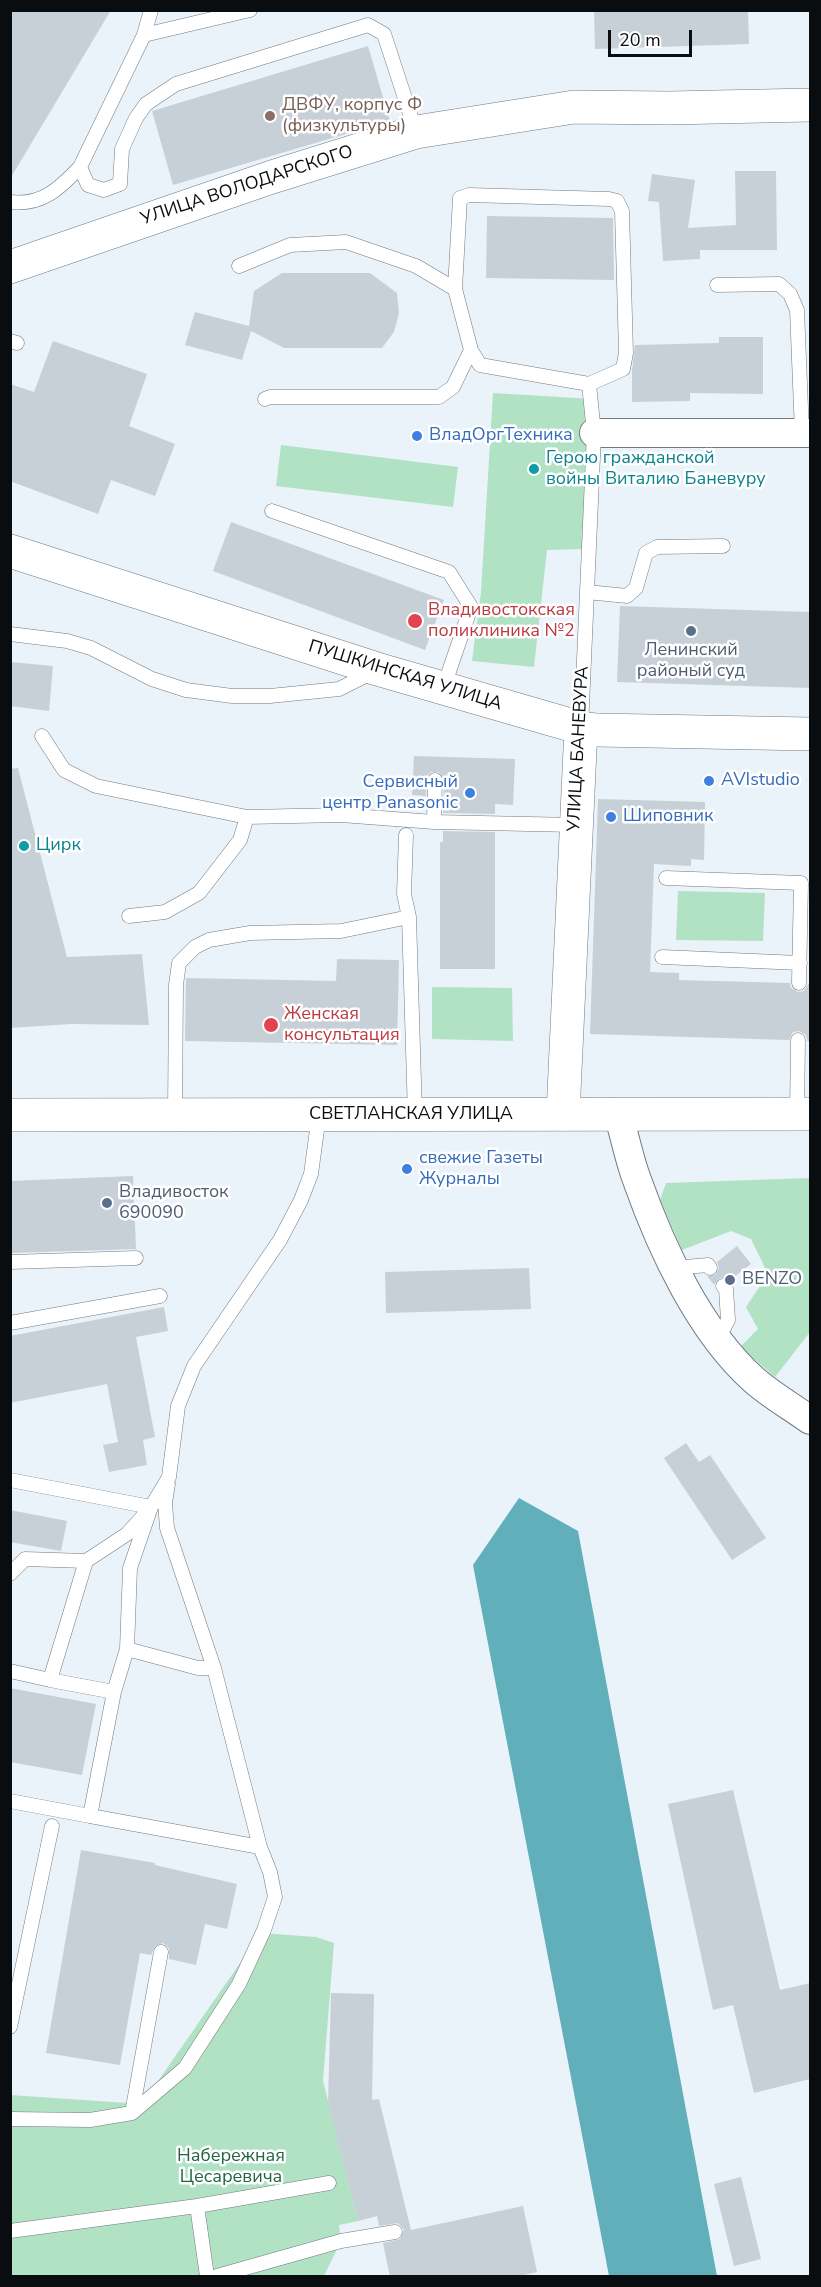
<!DOCTYPE html>
<html>
<head>
<meta charset="utf-8">
<style>
	body { margin:0 }
	#map { position:relative; width:821px; height:2287px; overflow:hidden; background:#eaf2fa; font-family:"Nunito Sans",sans-serif }
	canvas { display:block }
	.frame { position:absolute; inset:0; border:12px solid #0a0d0f; pointer-events:none }
	.scale { position:absolute; left:608px; top:30px; width:84px; height:27px; box-sizing:border-box; border:3px solid #0a0d0f; border-top:0; padding-left:8px; font-size:18px; line-height:21px; white-space:nowrap; color:#0a0d0f; -webkit-text-stroke:4px #fff; paint-order:stroke }
</style>
</head>
<body>
<div id="map">
<canvas width="821" height="2287"></canvas>
<div class="frame"></div>
<div class="scale">20 m</div>
</div>
<script>
const g = document.querySelector('canvas').getContext('2d');
g.lineJoin = 'round';
function fill(path, color) {
  g.fillStyle = color;
  g.fill(path, 'evenodd');
}
function trace(path, color, width, dash) {
  g.strokeStyle = color;
  g.lineWidth = width;
  g.lineCap = dash ? 'butt' : 'round';
  g.setLineDash(dash || []);
  g.stroke(path);
}
function label(font, color, halo, rows, align = 'center') {
  g.font = font + ' "Nunito Sans",sans-serif';
  g.lineWidth = 5;
  g.setLineDash([]);
  g.textBaseline = 'middle';
  g.strokeStyle = halo;
  g.fillStyle = color;
  for (const [text, x, y, turn = 0] of rows) {
    g.save();
    g.translate(x, y);
    g.rotate((+turn || 0) * Math.PI / 180);
    g.textAlign = isNaN(turn) ? turn : align;
    if (halo) g.strokeText(text, 0, 0);
    g.fillText(text, 0, 0);
    g.restore();
  }
}
const green = new Path2D(`
	M493,393L593,399L585,549L547,550L534,667L472,661L481,592Z
	M281,445L458,467L453,507L276,486Z
	M678,891L765,893L763,941L676,940Z
	M432,987L512,988L513,1041L432,1039Z
	M810,1178V1332L775,1377L740,1347L758,1329L746,1307L768,1274L751,1239L731,1231L682,1250L660,1200L666,1183Z
	M261,1933L316,1937L334,1943L323,2081L358,2221L339,2225L341,2241L324,2276H11L10,2095L142,2104Z`);
const water = new Path2D(`
	M519,1498L578,1531L717,2276H609L473,1565Z`);
const building = new Path2D(`
	M10,10H111L10,179Z
	M594,10H748L749,44L595,49Z
	M368,46L390,121L173,185L152,111Z
	M735,171H776L777,250H700V259L663,261L659,202L648,201L652,174L695,180L688,228L736,225Z
	M487,216L613,218L614,280L486,278Z
	M282,273H370L397,293L399,313L394,332L382,348H284L251,331L242,360L185,345L195,312L249,326L254,291Z
	M719,337H763V394L690,393V401L632,402V371L635,345L719,343Z
	M53,341L147,374L129,426L175,444L155,496L111,480L98,514L10,481V384L34,392Z
	M231,522L444,600L425,650L213,571Z
	M620,606L810,612V688L617,682Z
	M10,662L53,666L49,711L10,706Z
	M414,756L515,759L513,805L495,804V814L443,813L444,780L439,772H431L427,776L426,796L412,795Z
	M18,768L67,957L142,954L149,1025L71,1024L10,1028V769Z
	M598,799L705,802L704,860L691,859V866L654,864L650,972L679,973V980L790,983L791,988L798,992L804,991L808,984H810V1041H807L806,1035L799,1031L793,1032L789,1040L590,1034Z
	M443,831L495,832V969H440V842H443Z
	M337,959L399,960L397,1045L185,1041L186,978L336,981Z
	M133,1176L136,1249L10,1253V1181Z
	M737,1246L751,1264L730,1280L726,1278H720L714,1285L707,1276L715,1275L719,1268L717,1262Z
	M529,1268L531,1309L386,1313L385,1272Z
	M164,1307L168,1331L136,1337L155,1437L143,1440L147,1465L109,1472L103,1445L118,1442L107,1384L10,1403V1336Z
	M686,1443L699,1462L710,1455L766,1538L732,1560L664,1458Z
	M10,1510L67,1521L61,1551L10,1542Z
	M10,1688L96,1704L82,1775L10,1762Z
	M733,1790L780,1990L810,1983V2079L754,2093L733,2005L713,2010L668,1804Z
	M81,1850L155,1863V1865L237,1884L227,1929L205,1924L196,1965L169,1959V1948L163,1943L155,1946L151,1955L140,1953L120,2065L46,2053Z
	M331,1993L374,1994L372,2100L379,2099L411,2230L523,2206L537,2272L516,2277H390L383,2243L400,2239L404,2230L398,2223L379,2226L377,2216L358,2221L328,2103Z
	M741,2177L761,2259L734,2266L714,2184Z`);
const service = new Path2D(`
	M151,10L144,35L80,167L88,185L104,190L120,184L122,149L136,118L146,104L176,84L368,25L384,34L416,132
	M144,35L250,10
	M469,195L609,199L617,201L622,211L626,353L623,369L589,384L480,365L471,350L455,289L460,198Z
	M10,202C42,206 60,188 80,167
	M239,266L290,245L346,242L416,266L455,289
	M717,285L779,284L790,294L797,310L802,433
	M10,341L17,343
	M265,399L270,397H439L453,387L471,350
	M272,511L449,572L471,607L443,689
	M587,592L627,596L636,588L646,553L657,547L723,546
	M10,634L67,641L91,648L152,679L186,690L232,696H270L339,689L373,672
	M581,728L594,433L589,384
	M42,736L64,770L96,786L247,817L341,815L434,822L576,825
	M434,822L435,780
	M406,835L404,894L409,917
	M666,878L801,883L799,983
	M129,916L165,912L199,893L240,840L247,817
	M662,957L800,963
	M797,1114L798,1040
	M175,1115L176,985L179,963L195,947L209,940L250,933L341,931L409,917L415,1115
	M10,1262L136,1258
	M674,1268L708,1265L710,1268
	M10,1323L160,1296
	M718,1339L728,1320L726,1289L723,1286
	M10,1480L151,1507
	M168,1484L165,1503L167,1528L214,1668
	M10,1574L25,1559L86,1561
	M10,1671L50,1680L86,1561L127,1534L146,1513
	M50,1680L114,1692
	M10,1801L90,1816L114,1692L127,1649L130,1568L151,1507L169,1477L178,1406L194,1366L280,1240L301,1200L311,1174L319,1115
	M90,1816L260,1847
	M10,2027L52,1826
	M132,2113L161,1952
	M10,2119L90,2120L132,2113L185,2068L239,1984L264,1930L275,1897L270,1872L260,1847L214,1668H198L127,1649
	M197,2206L207,2276
	M10,2231L197,2206L329,2183
	M217,2276L341,2241L395,2232`);
const minor = new Path2D(`
	M594,433H810
	M618,1114C625,1136 629,1159 637,1180C661,1248 700,1332 754,1380C771,1395 792,1407 810,1420`);
const tertiary = new Path2D(`
	M10,267L272,177L416,132L574,107L669,108L810,105
	M563,1114L581,728`);
const secondary = new Path2D(`
	M10,551L377,669L581,728L597,730L810,734`);
const primary = new Path2D(`
	M10,1115L810,1114`);
const markers = [
	[270,116,6,"#8d6e63"],
	[417,436,6,"#3f7fe0"],
	[534,469,6,"#0f9aa8"],
	[415,621,8,"#e0444e"],
	[691,631,6,"#5c6f8a"],
	[709,781,6,"#3f7fe0"],
	[470,793,6,"#3f7fe0"],
	[611,817,6,"#3f7fe0"],
	[24,846,6,"#0f9aa8"],
	[271,1025,8,"#e0444e"],
	[407,1169,6,"#3f7fe0"],
	[107,1203,6,"#5c6f8a"],
	[730,1280,6,"#5c6f8a"]
];
const educationNames = [
	["ДВФУ, корпус Ф",282,106],
	["(физкультуры)",282,127]
];
const streetNames = [
	["УЛИЦА ВОЛОДАРСКОГО",247,186,-18],
	["ПУШКИНСКАЯ УЛИЦА",405,676,17],
	["УЛИЦА БАНЕВУРА",579,749,-87],
	["СВЕТЛАНСКАЯ УЛИЦА",411,1115]
];
const shopNames = [
	["ВладОргТехника",429,436],
	["AVIstudio",721,781],
	["Сервисный",458,783,"right"],
	["центр Panasonic",458,804,"right"],
	["Шиповник",623,817],
	["свежие Газеты",419,1159],
	["Журналы",419,1180]
];
const cultureNames = [
	["Герою гражданской",546,459],
	["войны Виталию Баневуру",546,480],
	["Цирк",36,846]
];
const healthNames = [
	["Владивостокская",428,611],
	["поликлиника №2",428,632],
	["Женская",284,1015],
	["консультация",284,1036]
];
const serviceNames = [
	["Ленинский",691,651,"center"],
	["районый суд",691,672,"center"],
	["Владивосток",119,1193],
	["690090",119,1214],
	["BENZO",742,1280]
];
const parkNames = [
	["Набережная",231,2157],
	["Цесаревича",231,2178]
];
fill(green, '#b2e2c4');
fill(water, '#61afba');
fill(building, '#c8d0d7');
trace(service, '#727980', 15);
trace(minor, '#727980', 30);
trace(tertiary, '#727980', 34);
trace(secondary, '#727980', 34);
trace(primary, '#727980', 34);
trace(service, '#fff', 14);
trace(minor, '#fff', 28);
trace(tertiary, '#fff', 33);
trace(secondary, '#fff', 33);
trace(primary, '#fff', 33);
for (const [x, y, r, color] of markers) {
  const dot = new Path2D();
  dot.arc(x, y, r, 0, 2 * Math.PI);
  g.fillStyle = color;
  g.fill(dot);
  trace(dot, '#fff', 2);
}
label('18px', '#785e54', '#fff', educationNames, 'left');
label('18px', '#0a0d0f', '#fff', streetNames);
label('18px', '#366cbe', '#fff', shopNames, 'left');
label('18px', '#0d838f', '#fff', cultureNames, 'left');
label('18px', '#be3a42', '#fff', healthNames, 'left');
label('18px', '#4e5e75', '#fff', serviceNames, 'left');
label('18px', '#226544', '#fff', parkNames);
</script>
</body>
</html>
